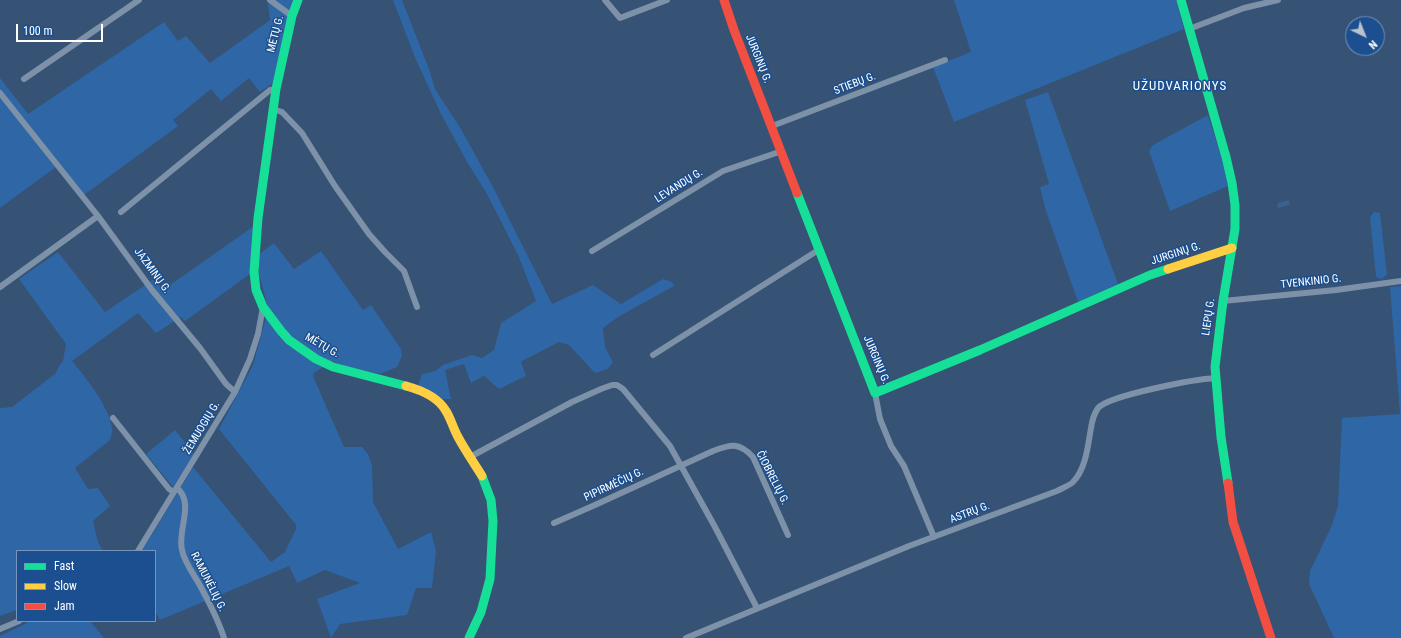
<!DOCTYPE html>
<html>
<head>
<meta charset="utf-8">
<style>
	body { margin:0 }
	#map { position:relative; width:1401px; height:638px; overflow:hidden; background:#365274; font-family:"Roboto Condensed",sans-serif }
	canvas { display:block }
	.legend { position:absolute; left:16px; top:550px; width:140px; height:72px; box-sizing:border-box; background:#1b4f8f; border:1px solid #7695bc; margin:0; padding:5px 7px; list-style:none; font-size:12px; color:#fff }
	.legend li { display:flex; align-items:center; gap:8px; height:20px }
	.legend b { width:20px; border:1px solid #7695bc }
	.north { position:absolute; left:1345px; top:16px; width:40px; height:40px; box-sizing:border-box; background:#1b4f8f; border:1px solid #7695bc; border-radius:50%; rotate:137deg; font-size:11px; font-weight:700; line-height:16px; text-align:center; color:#fff }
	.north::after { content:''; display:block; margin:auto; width:14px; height:18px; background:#b9c2ce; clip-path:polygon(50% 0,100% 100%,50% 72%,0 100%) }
	.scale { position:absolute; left:16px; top:24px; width:87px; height:18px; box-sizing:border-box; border:2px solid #fff; border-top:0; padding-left:5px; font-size:12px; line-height:14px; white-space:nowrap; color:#fff; -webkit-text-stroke:3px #1b4f8f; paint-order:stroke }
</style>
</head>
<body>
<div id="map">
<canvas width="1401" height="638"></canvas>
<ul class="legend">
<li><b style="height:5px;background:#16e098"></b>Fast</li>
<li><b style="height:5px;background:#ffcf43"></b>Slow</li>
<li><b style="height:5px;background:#f24e42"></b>Jam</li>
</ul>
<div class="north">N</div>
<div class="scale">100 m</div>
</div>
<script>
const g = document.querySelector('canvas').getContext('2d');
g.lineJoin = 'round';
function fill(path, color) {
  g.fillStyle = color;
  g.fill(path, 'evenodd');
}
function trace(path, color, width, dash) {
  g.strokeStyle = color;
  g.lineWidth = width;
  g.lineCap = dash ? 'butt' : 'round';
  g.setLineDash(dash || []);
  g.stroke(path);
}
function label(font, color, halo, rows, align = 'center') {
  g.font = font + ' "Roboto Condensed",sans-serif';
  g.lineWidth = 3;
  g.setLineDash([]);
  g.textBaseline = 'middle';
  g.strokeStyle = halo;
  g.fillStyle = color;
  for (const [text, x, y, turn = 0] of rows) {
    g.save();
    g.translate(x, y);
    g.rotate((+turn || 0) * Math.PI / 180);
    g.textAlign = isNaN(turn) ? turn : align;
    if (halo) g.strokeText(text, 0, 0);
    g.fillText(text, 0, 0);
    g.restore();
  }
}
const green = new Path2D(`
	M273,0H294L285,28L273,83L260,92L249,78L221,101L211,89L173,120L178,126L80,198L56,167L0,208V78L28,114L164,22L178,41L186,36L210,63L270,20L268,4Z
	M393,0H402L429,69L435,89L461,129L494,189L552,304L593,285L621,304L663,279L672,282L674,286L618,317L603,328L605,347L613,362L608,369L595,373L569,345L559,342L524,360L521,362L526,376L499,389L484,376L471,383L464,364L445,370L451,399H440L426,388L418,386L422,374L435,371L443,365L472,355L482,358L494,350L501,323L536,301L518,255L487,194L467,162L441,114L416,60Z
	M954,0H1176L1184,29L954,122L933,67L971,52Z
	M1048,92L1118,284L1078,302L1046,211L1040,187L1049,184L1025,100Z
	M1208,115L1221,156L1228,186L1170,211L1149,151L1153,145Z
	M1374,212L1380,213L1387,274L1382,279L1376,277L1370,217Z
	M254,226L250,274L185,321L181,317L156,333L138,313L72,361C86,378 109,406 112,428C113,432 111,436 110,440L75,468L88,489L98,488L110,506L93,521L98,542L103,551H17V610L0,616V408L12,407L56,373L59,366L63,361L66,344L19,279L58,252L105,312L154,279L163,290Z
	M274,243L294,269L321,251L363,310L371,305L401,349L402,356L397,367L380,374L344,366L332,361L314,373L313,376L344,447H362L368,454L372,466L373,502L398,549L431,532L436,551L432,588H416L407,615L340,624L331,638L317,599L360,583L325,570L297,583L289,566L160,620L155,611V551H141L152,535L193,467L271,562L285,552L296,529V525L219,429L253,365L266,318L267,304L259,274V254Z
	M1401,286V638H1334L1309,584L1310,571L1332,525L1338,506L1342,418L1400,414L1390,287Z
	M175,430L194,454L173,487L146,454Z
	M31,621H90L104,638H0V636Z`);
const water = new Path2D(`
	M1289,200L1290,204L1289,205L1278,208L1277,206L1278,203Z`);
const street = new Path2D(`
	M270,0L292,16
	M605,0L620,18L667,0
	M1189,29L1244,8L1278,0
	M24,79L139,0
	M0,93L98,216L152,290L200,348L226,384L235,392
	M273,109L282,112L302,133L335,186L369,234L385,252L404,271L417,307
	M772,126L945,60
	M121,212L270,90L276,89
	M592,251L723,171L782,151
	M0,287L98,216
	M1223,301L1336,290L1401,281
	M653,355L820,249
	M875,393L880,419L891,446L904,466L934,537
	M113,418L169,489L174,492
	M470,457L572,402L601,389L612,385H617L623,389L670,446L715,527L757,608
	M177,488C195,503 177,530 182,550C184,561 192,572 198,582C208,600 218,619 224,638
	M554,523L595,505L713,451C731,444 739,442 753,457L788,535
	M138,551L235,392L250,359L258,334L263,307
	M0,629L19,621
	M686,638L909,546L1057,491C1062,488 1069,486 1073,482C1086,469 1088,445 1091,428C1092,421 1094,414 1098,408C1110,395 1196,379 1216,378`);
const fast = new Path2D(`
	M298,0L292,16L276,89L258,218L254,272L256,290L263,307L281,331L289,340L316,359L333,367L406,386
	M1181,0L1226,157L1232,183L1235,205V229L1223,301L1215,367L1221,437L1228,483
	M797,193L875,393L980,350L1150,275L1168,269
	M469,638L481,612L490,579L493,521L491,500L482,476`);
const slow = new Path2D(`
	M1168,269L1232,248
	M406,386C421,390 438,397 446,411C451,419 453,428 458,437C465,450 474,463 482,476`);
const jam = new Path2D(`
	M724,0L734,30L797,193
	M1228,483L1233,522L1271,638`);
const streetNames = [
	["MĖTŲ G.",276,34,-76],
	["JURGINŲ G.",758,59,68],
	["STIEBŲ G.",855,84,-21],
	["LEVANDŲ G.",679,186,-32],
	["JURGINŲ G.",1176,254,-18],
	["JAZMINŲ G.",152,271,54],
	["TVENKINIO G.",1311,282,-6],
	["LIEPŲ G.",1209,317,-82],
	["MĖTŲ G.",322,346,30],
	["JURGINŲ G.",876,360,67],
	["ŽEMUOGIŲ G.",202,428,-59],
	["ČIOBRELIŲ G.",772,478,63],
	["PIPIRMĖČIŲ G.",614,485,-25],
	["ASTRŲ G.",970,513,-21],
	["RAMUNĖLIŲ G.",208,582,63]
];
const quarterNames = [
	["UŽUDVARIONYS",1180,87]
];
fill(green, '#2f66a5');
fill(water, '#3b618d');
trace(street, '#7d92a8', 6);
trace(fast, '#16e098', 9);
trace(slow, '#ffcf43', 9);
trace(jam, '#f24e42', 9);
label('11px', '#fff', '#1b4f8f', streetNames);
g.letterSpacing = '1px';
label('13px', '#fff', '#1b4f8f', quarterNames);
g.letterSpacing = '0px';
</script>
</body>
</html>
